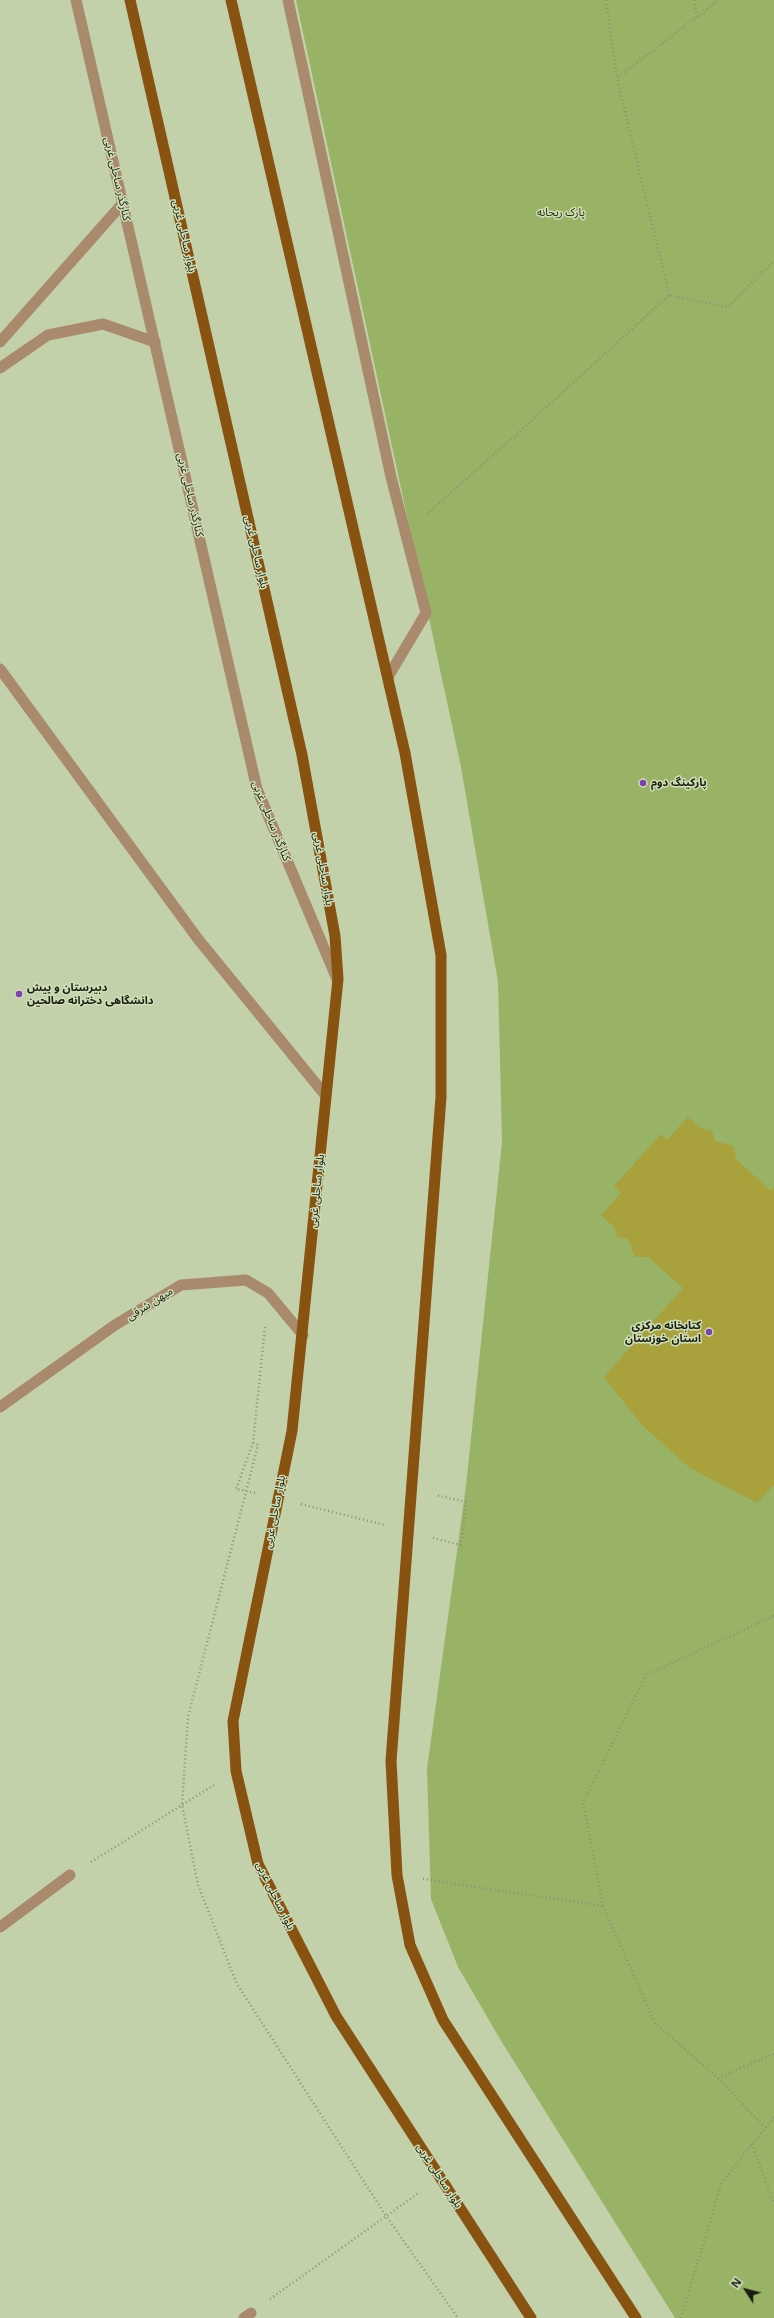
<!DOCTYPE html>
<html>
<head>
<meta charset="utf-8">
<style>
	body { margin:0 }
	#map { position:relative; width:774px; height:2318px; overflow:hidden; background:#c2d1aa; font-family:"Open Sans",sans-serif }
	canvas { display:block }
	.north { position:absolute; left:726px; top:2270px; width:40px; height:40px; -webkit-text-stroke:3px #cfdeb7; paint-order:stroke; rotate:306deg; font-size:11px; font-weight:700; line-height:16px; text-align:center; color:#191e10 }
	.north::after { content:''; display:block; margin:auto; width:14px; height:18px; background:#191e10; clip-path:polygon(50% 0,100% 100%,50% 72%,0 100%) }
</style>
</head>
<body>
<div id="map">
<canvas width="774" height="2318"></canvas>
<div class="north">N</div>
</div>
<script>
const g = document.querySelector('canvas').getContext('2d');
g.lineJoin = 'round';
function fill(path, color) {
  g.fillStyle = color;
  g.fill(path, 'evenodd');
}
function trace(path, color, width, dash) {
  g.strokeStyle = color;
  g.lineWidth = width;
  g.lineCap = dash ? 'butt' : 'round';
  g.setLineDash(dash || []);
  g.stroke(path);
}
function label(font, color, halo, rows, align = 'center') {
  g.font = font + ' "Open Sans","Noto Sans Arabic",sans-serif';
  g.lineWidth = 3;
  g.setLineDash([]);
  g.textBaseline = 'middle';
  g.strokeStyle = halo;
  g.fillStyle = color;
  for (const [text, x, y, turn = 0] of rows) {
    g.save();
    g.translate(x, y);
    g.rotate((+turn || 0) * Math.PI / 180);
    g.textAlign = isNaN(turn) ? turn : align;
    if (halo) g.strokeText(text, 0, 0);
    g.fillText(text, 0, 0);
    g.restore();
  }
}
const green = new Path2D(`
	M296,0H774V2318H675L503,2044L458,1967L431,1899L427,1769L466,1486L502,1142L498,982L461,767Z`);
const building = new Path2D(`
	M688,1117L702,1129L712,1131L715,1141L734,1146L736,1159L771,1191L774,1187V1485L757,1503L690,1468L641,1424L604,1377L683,1288L648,1257H635L628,1239L617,1237L614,1227L601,1215L621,1193L614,1186L661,1134L667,1140Z`);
const path = new Path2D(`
	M606,0L617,78
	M694,0L697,17
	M669,295L617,78L719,0
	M427,514L516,435L669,295L728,307L774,261
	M253,1443L258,1445L188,1717L182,1805L198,1885L237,1984L386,2216L458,2318
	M255,1493L236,1489L253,1443L265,1327
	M301,1504L385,1525
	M433,1538L461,1545L466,1502L436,1495
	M774,1616L646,1675L583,1803L603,1906L655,2023L718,2078L774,2054
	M91,1862L214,1785
	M423,1879L603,1906
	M718,2078L765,2128
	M752,2144L774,2204
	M270,2299L420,2192
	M681,2318L722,2182L774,2117`);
const minor = new Path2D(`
	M0,342L123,203
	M0,368L48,335L103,324L155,342
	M0,669L198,939L326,1096
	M0,1927L70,1875
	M244,2318L251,2313`);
const tertiary = new Path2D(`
	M76,0L257,789L337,979
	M288,0L391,477L426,613L388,677
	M0,1407L115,1325L181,1285L246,1280L268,1293L303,1335`);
const primary = new Path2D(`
	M130,0L302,755L335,936L338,979L292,1431L233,1721L236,1771L258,1864L336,2016L531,2318
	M231,0L405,753L441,955V1097L391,1761L397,1875L410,1945L443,2020L636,2318`);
const markers = [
	[643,783,4,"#7d40b5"],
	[19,994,4,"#7d40b5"],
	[709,1332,4,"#7d40b5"]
];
const streetNames = [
	["کنارگذر ساحلی غربی",117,179,77],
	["بلوار ساحلی غربی",184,236,77],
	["کنارگذر ساحلی غربی",190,495,77],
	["بلوار ساحلی غربی",256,552,77],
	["کنارگذر ساحلی غربی",271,821,68],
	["بلوار ساحلی غربی",323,869,80],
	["بلوار ساحلی غربی",317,1191,-84],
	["میهن شرقی",150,1304,-32],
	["بلوار ساحلی غربی",275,1512,-79],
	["بلوار ساحلی غربی",275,1896,64],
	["بلوار ساحلی غربی",439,2176,57]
];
const parkNames = [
	["پارک ریحانه",561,213]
];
const poiNames = [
	["پارکینگ دوم",651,783],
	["دبیرستان و پیش",27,988],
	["دانشگاهی دخترانه صالحین",27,1001],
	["کتابخانه مرکزی",701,1326,"right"],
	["استان خوزستان",701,1339,"right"]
];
fill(green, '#98b366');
fill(building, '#a9a13c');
trace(path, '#889475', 2.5, [1, 3]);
trace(minor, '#a98a6d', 11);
trace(tertiary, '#a98a6d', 11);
trace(primary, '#885210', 11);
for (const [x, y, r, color] of markers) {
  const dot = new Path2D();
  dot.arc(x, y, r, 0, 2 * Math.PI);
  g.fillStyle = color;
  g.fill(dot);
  trace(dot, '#cfdeb7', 1.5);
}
label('11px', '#191e10', '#cfdeb7', streetNames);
label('11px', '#222e07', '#cfdeb7', parkNames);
label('bold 11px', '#191e10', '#cfdeb7', poiNames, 'left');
</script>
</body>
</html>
